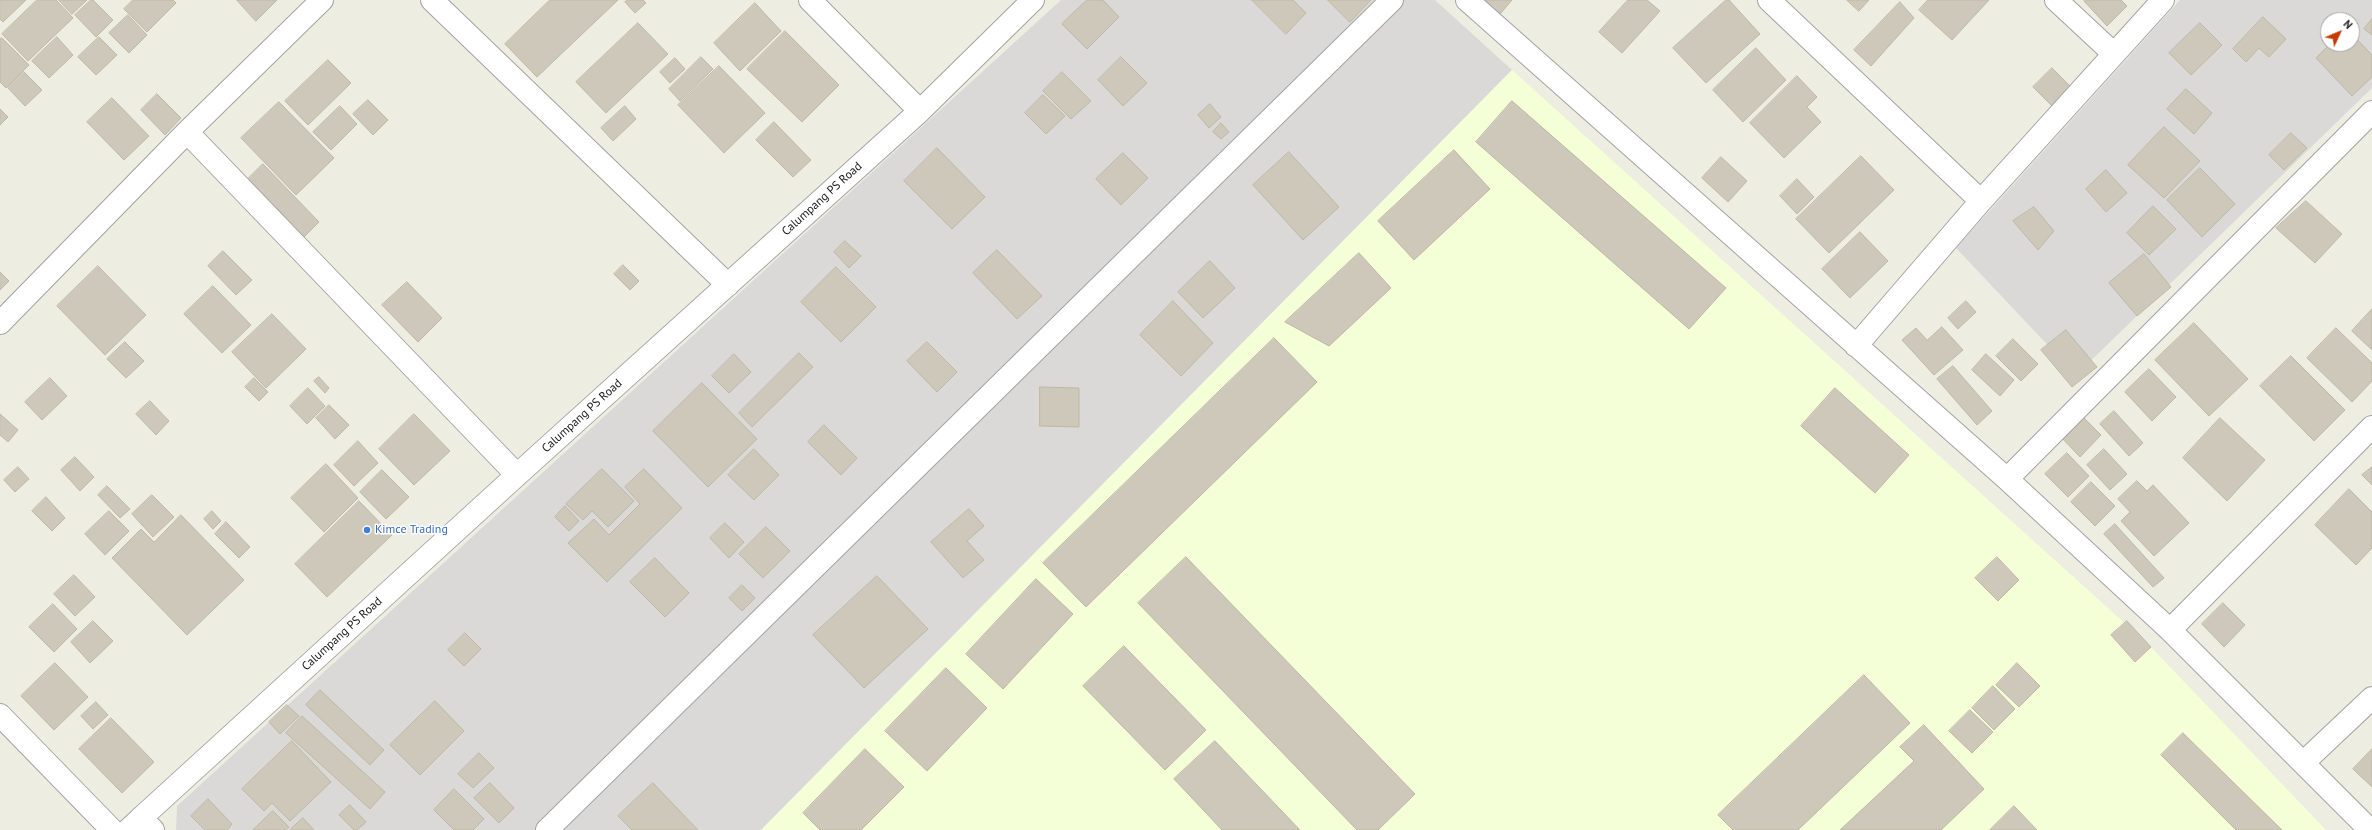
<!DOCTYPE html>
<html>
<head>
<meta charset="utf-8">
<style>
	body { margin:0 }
	#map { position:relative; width:2372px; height:830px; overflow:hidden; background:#edede1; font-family:"PT Sans",sans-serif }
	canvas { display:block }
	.north { position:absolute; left:2320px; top:12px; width:40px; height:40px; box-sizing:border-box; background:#fff; border:1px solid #a4a4a4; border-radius:50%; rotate:46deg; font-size:11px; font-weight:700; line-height:16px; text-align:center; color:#1c1c1c }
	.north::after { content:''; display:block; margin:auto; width:14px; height:18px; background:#c73b00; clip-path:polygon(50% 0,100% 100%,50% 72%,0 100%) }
</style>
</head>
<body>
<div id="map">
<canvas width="2372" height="830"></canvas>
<div class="north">N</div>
</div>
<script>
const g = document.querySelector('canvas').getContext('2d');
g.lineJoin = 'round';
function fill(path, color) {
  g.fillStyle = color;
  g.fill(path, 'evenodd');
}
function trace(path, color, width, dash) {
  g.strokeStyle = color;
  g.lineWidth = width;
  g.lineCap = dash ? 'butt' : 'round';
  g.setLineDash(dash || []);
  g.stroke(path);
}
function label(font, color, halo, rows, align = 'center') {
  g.font = font + ' "PT Sans",sans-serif';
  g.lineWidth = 3;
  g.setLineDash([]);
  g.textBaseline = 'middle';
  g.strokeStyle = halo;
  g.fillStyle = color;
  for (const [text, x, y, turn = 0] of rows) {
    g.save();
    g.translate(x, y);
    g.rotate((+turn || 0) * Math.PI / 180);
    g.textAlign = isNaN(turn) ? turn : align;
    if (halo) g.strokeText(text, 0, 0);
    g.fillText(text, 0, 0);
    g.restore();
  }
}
const residential = new Path2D(`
	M1061,0H1435L1512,70L761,830H176L177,806Z
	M2180,0H2372V88L2076,375L1956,248ZM2328,20H2352V44H2328Z`);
const education = new Path2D(`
	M1512,70L2150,646L2326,830H761Z`);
const building = new Path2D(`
	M0,0H26L3,22L0,19Z
	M37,0H56L73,18L28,61L2,34Z
	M59,0H87L72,14Z
	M91,0H93L113,20L96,37L75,15Z
	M133,0H173L176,3L147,32L124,9Z
	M237,0H277L256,21Z
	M550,0H618L537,77L505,44Z
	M628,0H643L646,3L635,13L625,2Z
	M1087,0H1103L1119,17L1087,49L1062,24Z
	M1252,0H1293L1306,13L1286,34Z
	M1328,0H1371L1350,22Z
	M1485,0H1512L1500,14Z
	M1628,0H1647L1660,11L1622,53L1599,32Z
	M1726,0H1729L1760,34L1706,83L1673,48Z
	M1847,0H1869L1859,11Z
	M1928,0H1989L1952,40L1919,10Z
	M2085,0H2121L2127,6L2107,26L2084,1Z
	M1900,2L1914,18L1871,66L1854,50Z
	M755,3L781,31L740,71L714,43Z
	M128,15L147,35L129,53L109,33Z
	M2263,17L2286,39L2269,57L2259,48L2246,62L2233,49Z
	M2372,19V35L2364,29Z
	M638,23L668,54L606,113L576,82Z
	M2200,23L2222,45L2191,75L2169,53Z
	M785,31L839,85L802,122L747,69Z
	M2352,34L2372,55V77L2352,96L2316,58L2330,44H2352Z
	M57,37L73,55L49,78L32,61Z
	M99,37L117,55L96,75L78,57Z
	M2,38L29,65L6,88L0,82V39Z
	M1756,48L1786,80L1743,122L1713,90Z
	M701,57L713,69L680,101L669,89Z
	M1121,57L1147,83L1123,106L1098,80Z
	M675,58L685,69L670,83L660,72Z
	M328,60L351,83L308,125L285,101Z
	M719,66L765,113L724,153L678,105Z
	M2052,68L2072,88L2053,107L2033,87Z
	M24,72L42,90L25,106L8,88Z
	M1062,72L1091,101L1071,119L1043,91Z
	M1797,76L1817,97L1807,107L1821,122L1784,158L1750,123Z
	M2186,89L2212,113L2194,134L2167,109Z
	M157,94L181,118L165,135L141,110Z
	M1043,95L1065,116L1046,134L1025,113Z
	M112,98L149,136L124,160L87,122Z
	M368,100L388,120L373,135L353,114Z
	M1512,101L1726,288L1689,329L1476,142Z
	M279,102L334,158L296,195L241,138Z
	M1210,104L1221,117L1209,128L1198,115Z
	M340,106L357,124L331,150L313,132Z
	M625,106L636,119L613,141L601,128Z
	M0,109L8,117L0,125Z
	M774,122L811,160L793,177L756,140Z
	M1221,123L1229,132L1221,139L1213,132Z
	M2164,127L2200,161L2164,198L2128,165Z
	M2291,133L2307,148L2284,170L2269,155Z
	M937,148L985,197L952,229L904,181Z
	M1454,150L1490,189L1414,260L1378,221Z
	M1289,152L1339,207L1303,240L1253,185Z
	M1123,153L1148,178L1121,205L1096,179Z
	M1861,156L1894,190L1829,253L1796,219Z
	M1721,157L1747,181L1728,202L1702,178Z
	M263,164L319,222L304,237L248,179Z
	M2200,168L2235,204L2202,237L2167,200Z
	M2106,170L2127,193L2106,212L2086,189Z
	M1797,179L1814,197L1797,214L1780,196Z
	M2306,201L2342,234L2315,263L2276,228Z
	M2153,206L2176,229L2149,255L2127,233Z
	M2034,207L2054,231L2038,250L2013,221Z
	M1860,232L1888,261L1850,298L1822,269Z
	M845,241L861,256L849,268L834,252Z
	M997,250L1042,296L1017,319L973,273Z
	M223,251L252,280L236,295L208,266Z
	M1359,253L1391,288L1329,346L1285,322Z
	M2144,254L2171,287L2137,316L2109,283Z
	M1210,261L1235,288L1203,318L1178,292Z
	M623,265L639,281L630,290L614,274Z
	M98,266L146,315L105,355L57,306Z
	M836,267L876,307L841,342L801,302Z
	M0,272L9,281L0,290Z
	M407,282L442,318L418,342L382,305Z
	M213,286L251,325L222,353L184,314Z
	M1173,301L1213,343L1181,376L1140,335Z
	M1966,301L1976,312L1958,329L1948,318Z
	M2372,309V350L2352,331Z
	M272,314L306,349L266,388L232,352Z
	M2194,323L2248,379L2209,416L2155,360Z
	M1942,327L1963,350L1934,375L1902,340L1916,328L1927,340Z
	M2336,328L2372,363V381L2352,402L2307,358Z
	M2066,330L2097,367L2072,387L2041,350Z
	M1274,338L1317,382L1086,607L1043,563Z
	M2013,339L2038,364L2021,381L1996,356Z
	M125,342L144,361L126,378L107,359Z
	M927,342L957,372L937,392L907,361Z
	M799,353L813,367L752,427L739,413Z
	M734,354L751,372L729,393L712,376Z
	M1986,354L2014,380L2000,396L1972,370Z
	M2291,356L2345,410L2314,441L2260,386Z
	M1953,366L1992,411L1977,425L1937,379Z
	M2149,369L2176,397L2152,421L2125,392Z
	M319,377L329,388L325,393L314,381Z
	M50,378L67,396L42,420L25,402Z
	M254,378L268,392L259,401L245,387Z
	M702,383L757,439L708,487L653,431Z
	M1040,387L1079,388V427L1040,426Z
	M308,388L325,406L307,424L290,406Z
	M1835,388L1909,455L1875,493L1801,426Z
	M150,401L169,421L156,435L136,414Z
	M329,405L349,425L335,439L316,418Z
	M2114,411L2143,443L2129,456L2100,424Z
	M2079,413L2101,435L2080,457L2058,434Z
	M0,414L18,430L8,442L0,435Z
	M414,414L450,451L414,485L379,449Z
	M2220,418L2265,460L2227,501L2183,458Z
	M824,425L857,458L841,475L808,442Z
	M358,441L378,463L354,486L334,465Z
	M754,449L779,475L754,500L728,475Z
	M2104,449L2127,474L2110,490L2087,465Z
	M2067,453L2089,476L2068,497L2045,474Z
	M75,457L94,477L80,491L61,470Z
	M326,464L358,498L324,532L291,498Z
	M18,467L29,479L15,492L4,480Z
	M2372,467V485L2362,475Z
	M602,469L634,501L608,527L592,511L583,520L566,504Z
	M644,469L682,508L607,582L568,543L594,519L609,535L640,504L625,487Z
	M382,470L409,497L386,519L360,492Z
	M2137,481L2147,491L2153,485L2189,523L2154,556L2121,521L2130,512L2118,499Z
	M2091,482L2115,506L2095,526L2071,502Z
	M107,486L130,509L120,518L98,495Z
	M2349,489L2372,512V548L2356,565L2315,525Z
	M152,495L174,517L153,537L132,514Z
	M46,497L65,518L52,531L32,511Z
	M359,501L392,535L327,597L295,564Z
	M565,506L579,521L569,531L555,517Z
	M969,509L984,526L967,541L984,560L963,578L931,542Z
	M109,511L129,531L105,555L85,534Z
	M212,511L221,521L213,529L204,519Z
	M181,515L244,580L187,635L112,558L141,529L154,542Z
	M226,522L250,547L239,558L215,534Z
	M725,523L744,542L729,558L710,538Z
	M2115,524L2164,578L2153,587L2104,534Z
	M766,527L790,551L763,578L739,554Z
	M1186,557L1415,794L1378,830H1357L1138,603Z
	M1997,557L2019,580L1998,601L1975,578Z
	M655,558L689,593L665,617L630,582Z
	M74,575L95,597L75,616L54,594Z
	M877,576L928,629L864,688L813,635Z
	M1036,579L1073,614L1003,689L966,654Z
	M742,585L755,598L742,611L729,598Z
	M2223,603L2245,625L2224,647L2202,624Z
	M53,604L77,629L54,652L29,627Z
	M93,621L113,641L90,663L71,642Z
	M2127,621L2151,647L2135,662L2111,635Z
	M465,633L481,649L464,666L448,650Z
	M1124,646L1206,730L1165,770L1083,686Z
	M55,663L88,697L54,730L21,696Z
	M2017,663L2040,686L2019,707L1996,685Z
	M946,668L987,708L927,771L885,731Z
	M1864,675L1910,723L1798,830H1733L1718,815Z
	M1993,686L2015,709L1994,730L1972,708Z
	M320,690L384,750L370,765L306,705Z
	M435,701L464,731L420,775L390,745Z
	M96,702L108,715L93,729L81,716Z
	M287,705L299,716L280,734L269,722Z
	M1970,710L1993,732L1972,753L1949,731Z
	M302,716L385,792L370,809L286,733Z
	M111,718L154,762L122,793L79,749Z
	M1924,725L1984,789L1941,830H1840L1914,761L1900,747Z
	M2183,733L2282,830H2236L2161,755Z
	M292,741L331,782L290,821L272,803L264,811L242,789Z
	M1215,741L1300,830H1222L1174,779Z
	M865,749L904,787L861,830H820L803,813Z
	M2372,749V787L2353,769Z
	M479,753L494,768L473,788L458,774Z
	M490,783L514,808L499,823L474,798Z
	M653,783L698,830H632L618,816Z
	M454,789L484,819L473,830H454L434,810Z
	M208,799L232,824L227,830H205L191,816Z
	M350,805L366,822L357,830H354L339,815Z
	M2014,806L2037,830H1990Z
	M273,811L289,827L285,830H253Z
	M303,818L314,830H290Z`);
const minor = new Path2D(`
	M432,0L728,285
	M810,0L920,111
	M1467,0L2007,479L2170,630L2370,830
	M1769,0L1981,201
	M2056,0L2114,54
	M187,132L517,475
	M0,323L187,132L322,0
	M1856,346L1981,201L2163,0
	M2007,479L2372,112
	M2170,630L2372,427
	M0,715L112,830
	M2303,763L2372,698
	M141,818L517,475L920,111L1033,0
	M547,830L1392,0`);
const tertiary = new Path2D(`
	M128,830L141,818L153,830`);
const markers = [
	[367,530,4,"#3f7fe0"]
];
const streetNames = [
	["Calumpang PS Road",822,199,-42],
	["Calumpang PS Road",582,416,-42],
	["Calumpang PS Road",342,634,-42]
];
const shopNames = [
	["Kimce Trading",375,530]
];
fill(residential, '#dad9d8');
fill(education, '#f4ffd8');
fill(building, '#cdc8ba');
trace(building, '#bfb8a3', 1);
trace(minor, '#a3a3a3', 24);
trace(tertiary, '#a3a3a3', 24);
trace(minor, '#fff', 22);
trace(tertiary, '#fff', 22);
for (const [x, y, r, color] of markers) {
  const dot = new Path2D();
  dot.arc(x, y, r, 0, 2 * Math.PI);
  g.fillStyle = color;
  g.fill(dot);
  trace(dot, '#fff', 1.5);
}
label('12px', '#1c1c1c', '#fff', streetNames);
label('12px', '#366cbe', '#fff', shopNames, 'left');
</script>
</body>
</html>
